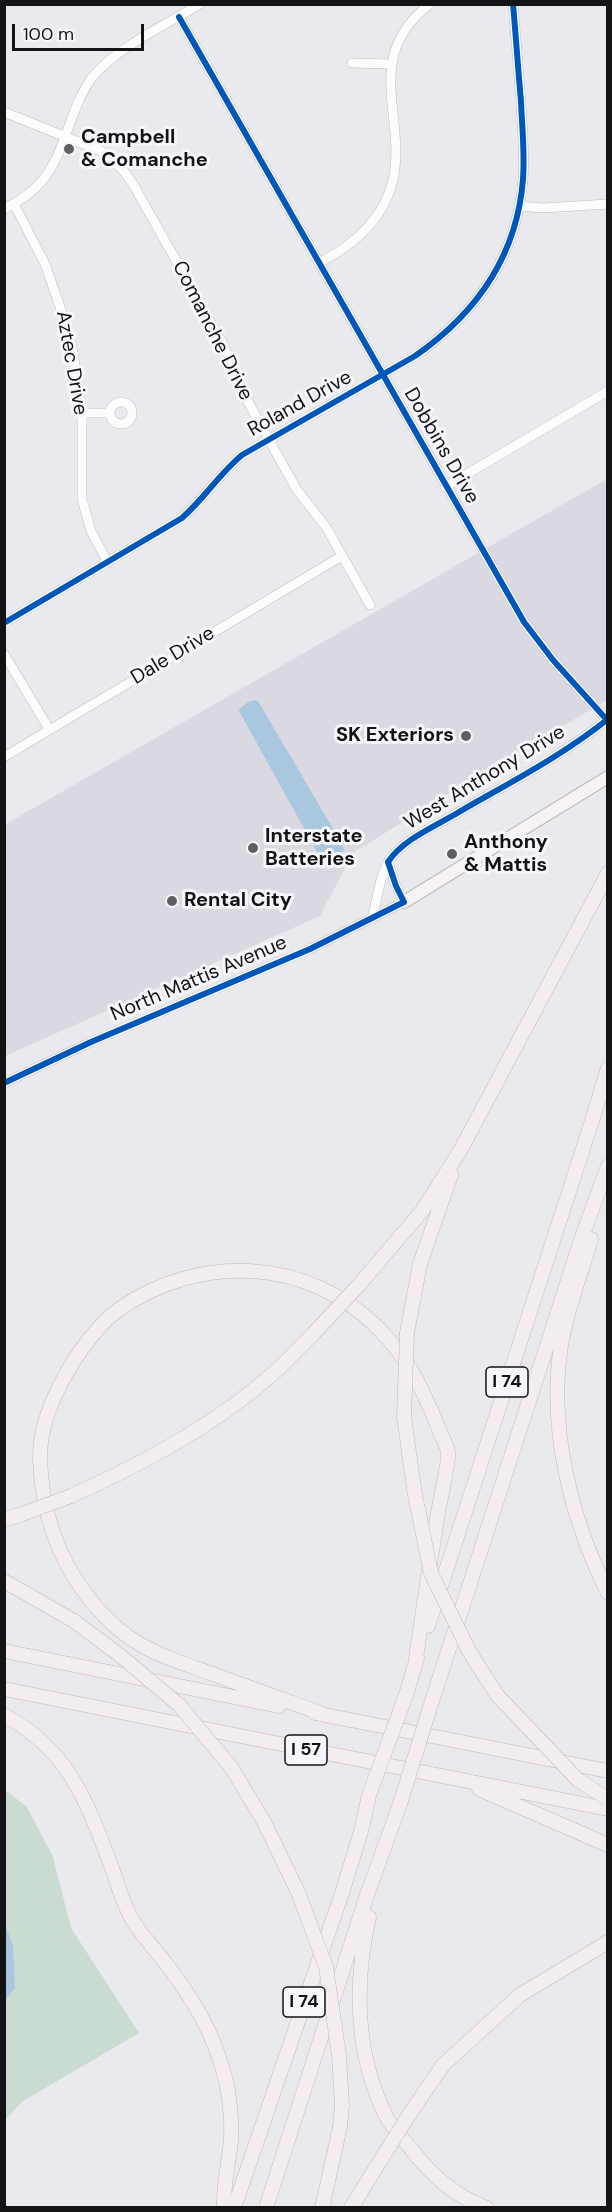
<!DOCTYPE html>
<html>
<head>
<meta charset="utf-8">
<style>
	body { margin:0 }
	#map { position:relative; width:612px; height:2212px; overflow:hidden; background:#eae9ed; font-family:"DM Sans",sans-serif }
	canvas { display:block }
	.frame { position:absolute; inset:0; border:6px solid #131315; pointer-events:none }
	.scale { position:absolute; left:12px; top:24px; width:132px; height:27px; box-sizing:border-box; border:3px solid #131315; border-top:0; padding-left:8px; font-size:18px; line-height:21px; white-space:nowrap; color:#131315; -webkit-text-stroke:4px #f6f5fc; paint-order:stroke }
</style>
</head>
<body>
<div id="map">
<canvas width="612" height="2212"></canvas>
<div class="frame"></div>
<div class="scale">100 m</div>
</div>
<script>
const g = document.querySelector('canvas').getContext('2d');
g.lineJoin = 'round';
function fill(path, color) {
  g.fillStyle = color;
  g.fill(path, 'evenodd');
}
function trace(path, color, width, dash) {
  g.strokeStyle = color;
  g.lineWidth = width;
  g.lineCap = dash ? 'butt' : 'round';
  g.setLineDash(dash || []);
  g.stroke(path);
}
function label(font, color, halo, rows, align = 'center') {
  g.font = font + ' "DM Sans",sans-serif';
  g.lineWidth = 6;
  g.setLineDash([]);
  g.textBaseline = 'middle';
  g.strokeStyle = halo;
  g.fillStyle = color;
  for (const [text, x, y, turn = 0] of rows) {
    g.save();
    g.translate(x, y);
    g.rotate((+turn || 0) * Math.PI / 180);
    g.textAlign = isNaN(turn) ? turn : align;
    if (halo) g.strokeText(text, 0, 0);
    g.fillText(text, 0, 0);
    g.restore();
  }
}
const built = new Path2D(`
	M607,479V700L436,801L353,853L320,916L5,1056L4,825Z`);
const green = new Path2D(`
	M4,1789L27,1807L53,1857L71,1928L139,2033L23,2101L5,2120Z`);
const water = new Path2D(`
	M255,700L258,701L342,844L344,850L342,853L328,862L321,859L239,711C241,705 249,701 255,700Z
	M4,1923L13,1945L15,1988L5,2001Z`);
const minor = new Path2D(`
	M179,17L524,622L553,660L607,720
	M352,63L391,64
	M4,112L101,151L122,169L133,184L223,344L241,389L269,440L297,490L326,527L370,605
	M14,204L45,264L66,324L73,352L82,413V499L91,531L108,563
	M519,206L543,208L608,204
	M4,209C18,202 31,194 41,182C66,153 69,110 91,79C114,49 167,24 200,4
	M319,263C354,245 384,220 393,180C407,116 361,57 430,4
	M110 413a11 11 0 1 1 22 0a11 11 0 1 1-22 0Z
	M82,413H109
	M445,487L608,391
	M4,623L182,518C204,499 219,474 242,455L415,356C477,313 517,256 523,179C525,153 522,127 521,101C518,69 516,37 513,4
	M4,654L49,729
	M4,757L342,556
	M372,919L381,880L388,862
	M4,1083L91,1042L310,949L404,902L396,886L388,862C403,839 436,826 459,812C509,783 562,756 608,719`);
const major = new Path2D(`
	M404,902L608,777`);
const highway = new Path2D(`
	M591,1239C581,1274 567,1309 561,1345C548,1428 571,1519 608,1593
	M358,1286L422,1211L460,1151L608,873
	M407,1333L420,1264L451,1175
	M71,1496C144,1463 219,1423 278,1369C291,1357 302,1345 314,1333
	M4,1520L22,1514
	M4,1581L74,1621L122,1657
	M428,1626L590,1127L608,1068
	M4,1651L279,1706
	M4,1689L608,1809
	M406,1695L417,1658
	M433,1698L583,1234L608,1166
	M315,1713L608,1771
	M323,1714C287,1701 250,1688 213,1674C188,1665 161,1657 138,1643C100,1620 67,1575 53,1532C45,1509 41,1485 40,1460C39,1427 54,1394 70,1367C83,1346 98,1325 118,1310C199,1253 308,1257 379,1329C410,1361 422,1388 439,1429C441,1436 447,1445 448,1452C449,1465 440,1499 438,1513C430,1564 422,1615 415,1666
	M4,1715C71,1751 88,1805 113,1871C119,1888 124,1906 133,1921C142,1936 154,1948 164,1961C194,2000 214,2033 226,2081C230,2100 232,2120 231,2140C229,2163 223,2184 224,2208
	M479,1789L608,1845
	M369,1917C354,1983 355,2056 387,2118C393,2129 404,2140 412,2150C431,2175 456,2197 487,2208
	M409,2115L443,2065L520,1995L608,1942
	M234,2208L343,1890L362,1828L369,1795
	M266,2208L367,1895L400,1804
	M322,2208L340,2127
	M351,2208L375,2169`);
const highwayBridge = new Path2D(`
	M314,1333L358,1286
	M407,1333L404,1417L415,1495L431,1573L469,1651L497,1695L578,1780L608,1799
	M22,1514L71,1496
	M122,1657L179,1705L231,1767L264,1822L298,1892L326,1967L339,2055L342,2105L340,2127
	M369,1795L406,1695
	M400,1804L433,1698
	M375,2169L409,2115`);
const cycleway = new Path2D(`
	M179,17L524,622L553,660L607,720
	M4,623L182,518C204,499 219,474 242,455L415,356C477,313 517,256 523,179C525,153 522,127 521,101C518,69 516,37 513,4
	M4,1083L91,1042L310,949L404,902L396,886L388,862C403,839 436,826 459,812C509,783 562,756 608,719`);
const markers = [
	[69,149,6,"#5e5e61"],
	[466,736,6,"#5e5e61"],
	[253,848,6,"#5e5e61"],
	[452,854,6,"#5e5e61"],
	[172,901,6,"#5e5e61"]
];
const shields = [
	[507,1382,42],
	[306,1750,42],
	[304,2002,42]
];
const shieldNames = [
	["I 74",507,1382],
	["I 57",306,1750],
	["I 74",304,2002]
];
const poiNames = [
	["Campbell",81,138],
	["& Comanche",81,161],
	["SK Exteriors",454,736,"right"],
	["Interstate",265,837],
	["Batteries",265,860],
	["Anthony",464,843],
	["& Mattis",464,866],
	["Rental City",184,901]
];
const streetNames = [
	["Comanche Drive",212,331,63],
	["Aztec Drive",71,363,80],
	["Roland Drive",300,404,-29],
	["Dobbins Drive",441,446,60],
	["Dale Drive",173,656,-31],
	["West Anthony Drive",485,778,-31],
	["North Mattis Avenue",199,979,-23]
];
fill(built, '#dad9e1');
fill(green, '#cadbd2');
fill(water, '#a9c7de');
trace(minor, '#bdbdc0', 10);
trace(major, '#c0b9bc', 14);
trace(highway, '#c0b9bc', 15);
trace(minor, '#fcfcfc', 9);
trace(major, '#f7f3f5', 12);
trace(highway, '#f4edf0', 14);
trace(highwayBridge, '#c0b9bc', 15, []);
trace(highwayBridge, '#f4edf0', 14);
trace(cycleway, '#0057b8', 6);
for (const [x, y, r, color] of markers) {
  const dot = new Path2D();
  dot.arc(x, y, r, 0, 2 * Math.PI);
  g.fillStyle = color;
  g.fill(dot);
  trace(dot, '#f6f5fc', 2);
}
for (const [x, y, w] of shields) {
  const box = new Path2D();
  box.roundRect(x - w / 2, y - 15, w, 30, 4.5);
  g.fillStyle = '#f6f5fc';
  g.fill(box);
  trace(box, '#131315', 1.5);
}
label('bold 18px', '#131315', null, shieldNames);
label('bold 20px', '#131315', '#f6f5fc', poiNames, 'left');
label('20px', '#131315', '#f6f5fc', streetNames);
</script>
</body>
</html>
